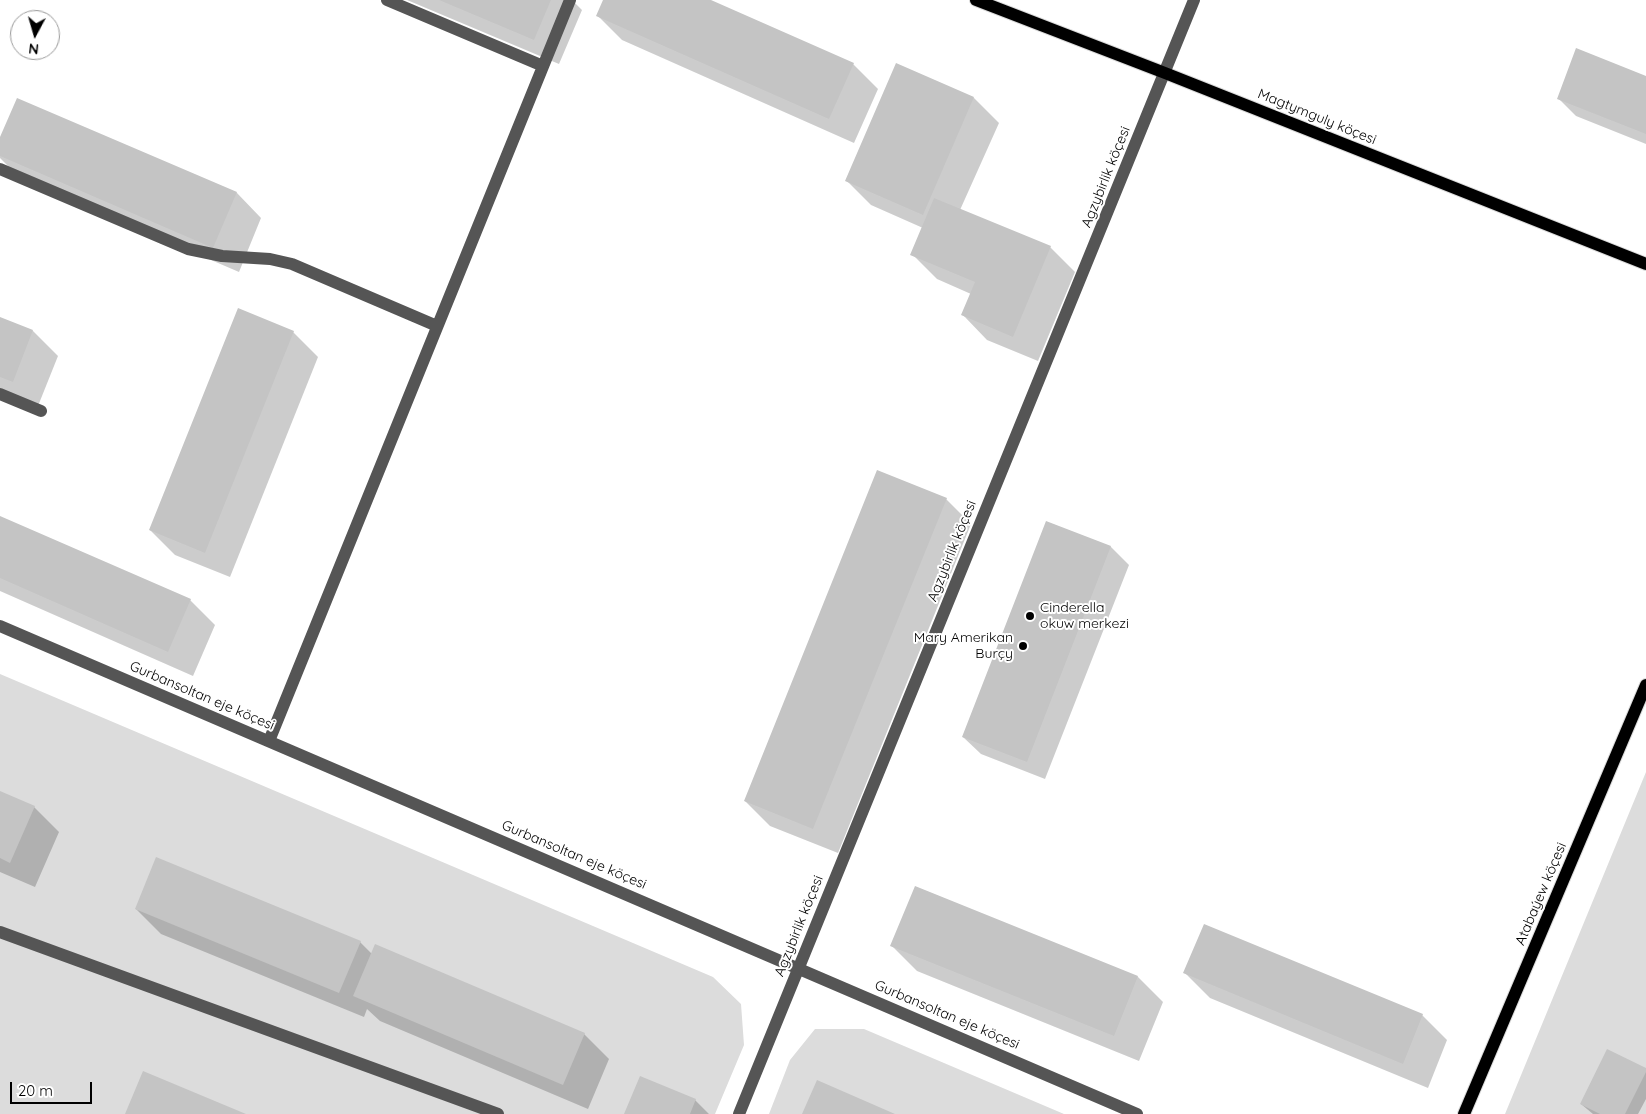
<!DOCTYPE html>
<html>
<head>
<meta charset="utf-8">
<style>
	body { margin:0 }
	#map { position:relative; width:1646px; height:1114px; overflow:hidden; background:#fff; font-family:Quicksand,sans-serif }
	canvas { display:block }
	.north { position:absolute; left:10px; top:10px; width:50px; height:50px; box-sizing:border-box; background:#fff; border:1px solid #999; border-radius:50%; rotate:186deg; font-size:14px; font-weight:700; line-height:20px; text-align:center; color:#000 }
	.north::after { content:''; display:block; margin:auto; width:18px; height:22px; background:#000; clip-path:polygon(50% 0,100% 100%,50% 72%,0 100%) }
	.scale { position:absolute; left:10px; top:1082px; width:82px; height:22px; box-sizing:border-box; border:2px solid #000; border-top:0; padding-left:6px; font-size:15px; line-height:18px; white-space:nowrap; color:#000; -webkit-text-stroke:4px #fff; paint-order:stroke }
</style>
</head>
<body>
<div id="map">
<canvas width="1646" height="1114"></canvas>
<div class="north">N</div>
<div class="scale">20 m</div>
</div>
<script>
const g = document.querySelector('canvas').getContext('2d');
g.lineJoin = 'round';
function fill(path, color) {
  g.fillStyle = color;
  g.fill(path, 'evenodd');
}
function trace(path, color, width, dash) {
  g.strokeStyle = color;
  g.lineWidth = width;
  g.lineCap = dash ? 'butt' : 'round';
  g.setLineDash(dash || []);
  g.stroke(path);
}
function label(font, color, halo, rows, align = 'center') {
  g.font = font + ' Quicksand,sans-serif';
  g.lineWidth = 4;
  g.setLineDash([]);
  g.textBaseline = 'middle';
  g.strokeStyle = halo;
  g.fillStyle = color;
  for (const [text, x, y, turn = 0] of rows) {
    g.save();
    g.translate(x, y);
    g.rotate((+turn || 0) * Math.PI / 180);
    g.textAlign = isNaN(turn) ? turn : align;
    if (halo) g.strokeText(text, 0, 0);
    g.fillText(text, 0, 0);
    g.restore();
  }
}
const green = new Path2D(`
	M0,674L713,977L741,1004L744,1045L715,1114H0Z
	M1646,772V1114H1505Z
	M815,1029H864L1064,1114H769L790,1060Z`);
const shadow = new Path2D(`
	M407,0H572L582,10L559,64Z
	M604,0H708L853,64L878,89L854,143L622,40L597,15Z
	M897,65L974,98L999,123L960,210L1050,247L1075,272L1038,361L987,340L963,315L971,294L937,279L912,254L923,228L871,205L846,180Z
	M1646,77V144L1576,116L1558,98Z
	M17,100L237,193L261,218L239,272L20,178L0,158V140Z
	M0,318L33,331L58,356L38,406L0,391Z
	M293,332L318,357L230,577L175,555L150,530Z
	M946,499L971,524L838,853L770,826L745,801Z
	M0,517L190,600L215,625L193,676L0,591Z
	M1047,522L1111,547L1129,565L1045,779L981,754L963,737Z
	M0,792L34,807L59,832L35,887L0,872Z
	M916,887L1138,977L1163,1002L1139,1061L917,971L892,946Z
	M136,909L360,942L372,954L584,1034L609,1059L588,1109L380,1021L367,1009L364,1017L161,934Z
	M1204,926L1422,1015L1447,1040L1428,1088L1210,998L1185,973Z
	M1646,1070V1099L1638,1114H1593L1581,1104Z
	M695,1100L709,1114H625Z`);
const building = new Path2D(`
	M439,0H551L534,40Z
	M603,0H711L854,63L829,119L596,16Z
	M1576,48L1646,76V134L1557,99Z
	M896,63L974,97L923,215L845,181Z
	M17,98L237,192L213,248L0,156V137Z
	M934,198L1051,246L1013,337L961,315L975,282L910,255Z
	M238,308L294,331L205,553L149,530Z
	M0,317L33,330L13,382L0,377Z
	M877,470L947,498L813,829L744,801Z
	M0,516L191,599L168,652L0,578Z
	M1046,521L1111,546L1027,762L962,737Z
	M0,791L35,806L10,863L0,858Z
	M156,857L361,941L339,993L135,909Z
	M915,886L1138,976L1114,1036L890,946Z
	M1204,924L1423,1014L1403,1064L1183,973Z
	M375,944L585,1033L563,1085L353,996Z
	M1607,1049L1646,1068V1072L1625,1114H1600L1580,1104Z
	M143,1071L246,1114H125Z
	M640,1076L696,1099L690,1114H624Z
	M817,1080L895,1114H802Z`);
const minor = new Path2D(`
	M387,0L543,66
	M0,169L188,249L222,256L270,259L292,264L437,326
	M0,394L41,411
	M0,626L1137,1114
	M269,741L570,0
	M0,932L498,1114
	M739,1114L1194,0`);
const major = new Path2D(`
	M976,0L1165,73L1646,264
	M1464,1114L1646,685`);
const markers = [
	[1030,616,5,"#000"],
	[1023,646,5,"#000"]
];
const streetNames = [
	["Magtymguly köçesi",1317,117,22],
	["Agzybirlik köçesi",1106,177,-68],
	["Agzybirlik köçesi",952,551,-68],
	["Gurbansoltan eje köçesi",202,696,23],
	["Gurbansoltan eje köçesi",574,855,23],
	["Atabaýew köçesi",1541,894,-67],
	["Agzybirlik köçesi",799,926,-68],
	["Gurbansoltan eje köçesi",947,1015,23]
];
const poiNames = [
	["Cinderella",1040,608],
	["okuw merkezi",1040,624],
	["Mary Amerikan",1013,638,"right"],
	["Burçy",1013,654,"right"]
];
fill(green, '#dcdcdc');
fill(shadow, '#0003');
fill(building, '#c4c4c4');
trace(major, '#dbdbdb', 14);
trace(minor, '#555', 12);
trace(major, '#000', 12);
for (const [x, y, r, color] of markers) {
  const dot = new Path2D();
  dot.arc(x, y, r, 0, 2 * Math.PI);
  g.fillStyle = color;
  g.fill(dot);
  trace(dot, '#fff', 2);
}
label('14px', '#000', '#fff', streetNames);
label('14px', '#000', '#fff', poiNames, 'left');
</script>
</body>
</html>
